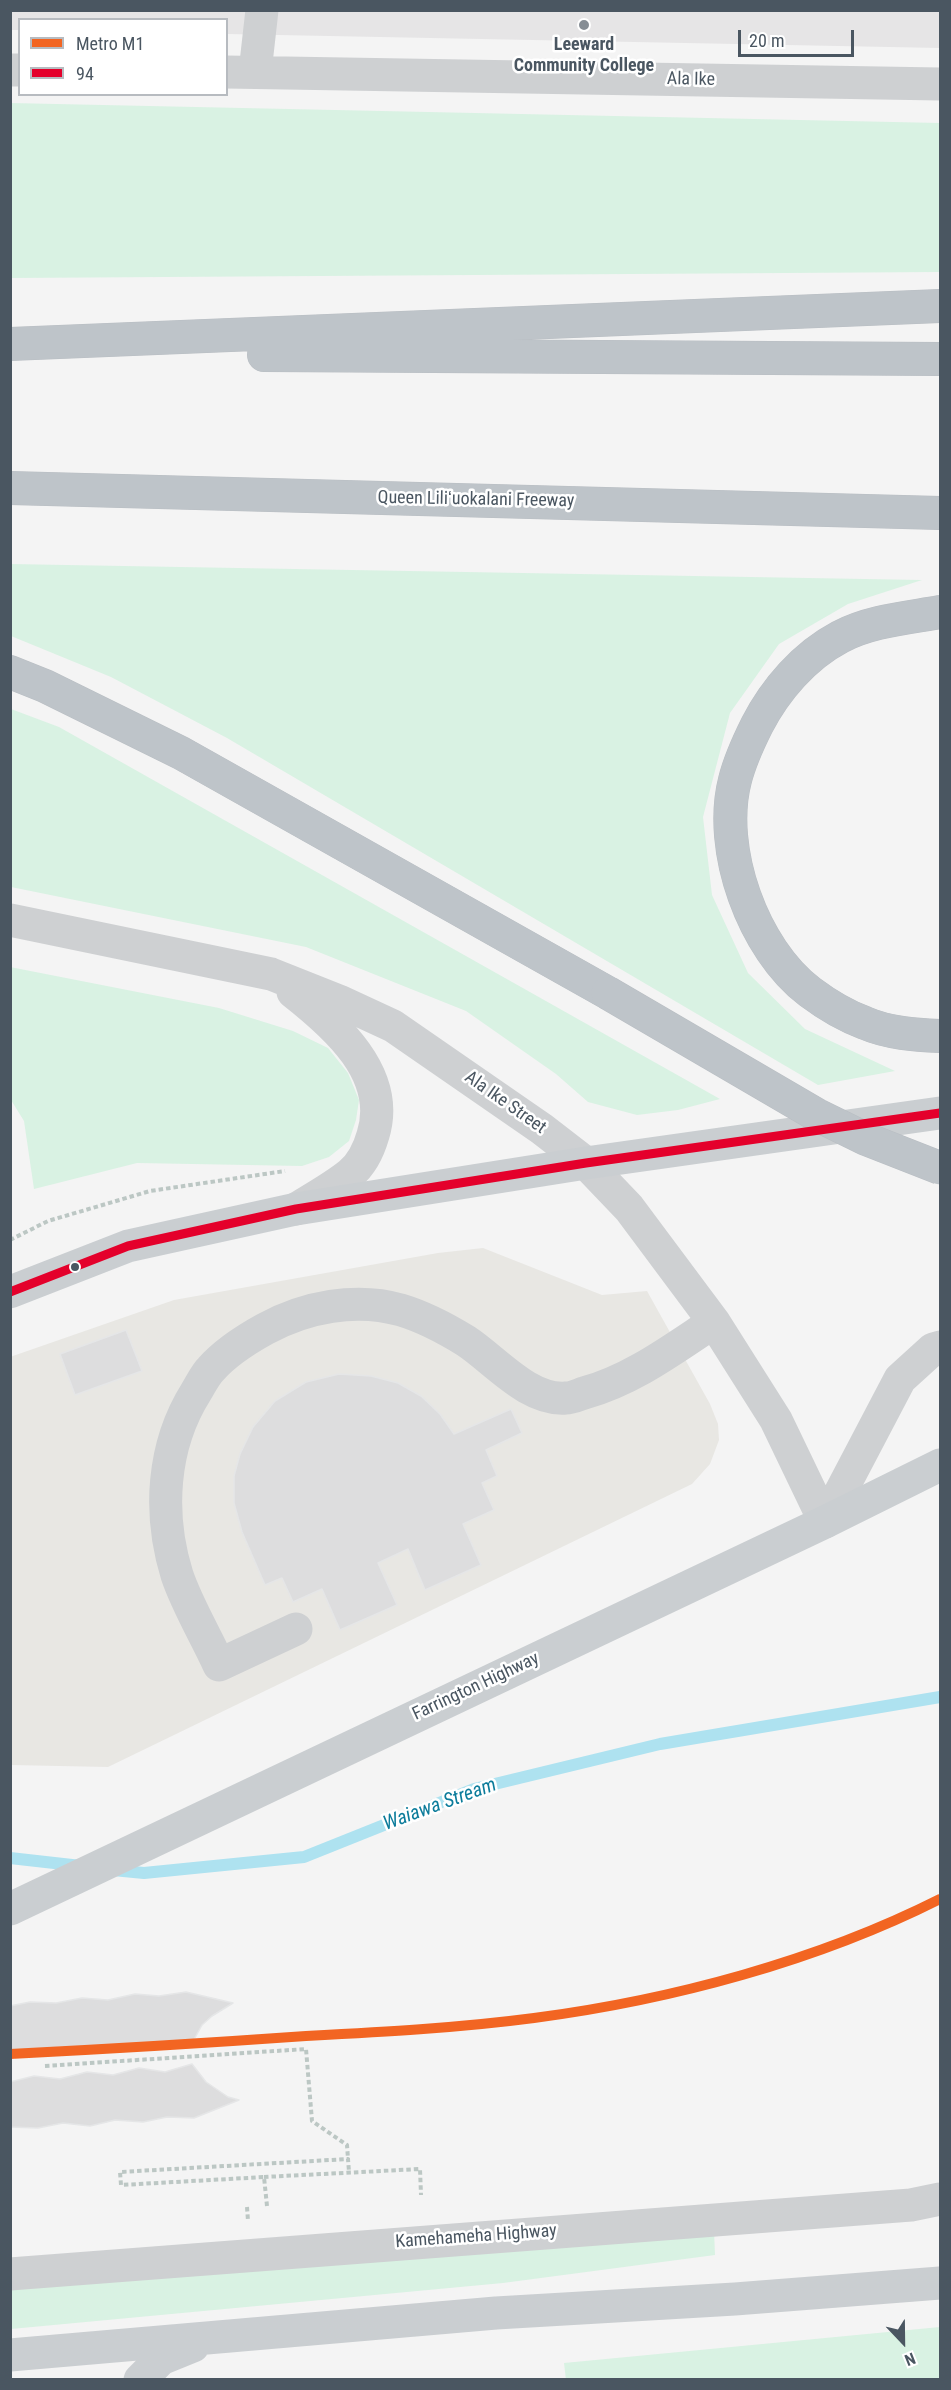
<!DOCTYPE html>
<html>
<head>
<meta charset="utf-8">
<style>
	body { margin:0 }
	#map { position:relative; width:951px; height:2390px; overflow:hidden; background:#f4f4f4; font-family:"Roboto Condensed",sans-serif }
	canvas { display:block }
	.frame { position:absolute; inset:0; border:12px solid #4a5661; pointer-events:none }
	.legend { position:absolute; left:18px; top:18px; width:210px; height:78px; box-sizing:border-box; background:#fff; border:2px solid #b7bbc0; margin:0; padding:8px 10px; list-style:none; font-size:18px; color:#4a5661 }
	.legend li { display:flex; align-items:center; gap:12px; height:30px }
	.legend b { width:30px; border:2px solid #b7bbc0 }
	.north { position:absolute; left:873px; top:2312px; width:60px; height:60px; -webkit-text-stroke:4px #fff; paint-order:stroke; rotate:158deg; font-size:16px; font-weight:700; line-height:24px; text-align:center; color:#4a5661 }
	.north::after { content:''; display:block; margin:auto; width:21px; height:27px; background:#4a5661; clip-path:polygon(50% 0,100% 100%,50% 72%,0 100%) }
	.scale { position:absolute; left:738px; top:30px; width:116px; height:27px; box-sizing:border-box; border:3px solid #4a5661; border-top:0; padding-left:8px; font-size:18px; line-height:21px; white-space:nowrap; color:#4a5661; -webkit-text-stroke:4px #fff; paint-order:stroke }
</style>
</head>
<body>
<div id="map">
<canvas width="951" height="2390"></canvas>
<div class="frame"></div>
<ul class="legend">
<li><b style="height:8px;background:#f26522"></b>Metro M1</li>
<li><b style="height:8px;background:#e4002b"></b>94</li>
</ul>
<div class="north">N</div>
<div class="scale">20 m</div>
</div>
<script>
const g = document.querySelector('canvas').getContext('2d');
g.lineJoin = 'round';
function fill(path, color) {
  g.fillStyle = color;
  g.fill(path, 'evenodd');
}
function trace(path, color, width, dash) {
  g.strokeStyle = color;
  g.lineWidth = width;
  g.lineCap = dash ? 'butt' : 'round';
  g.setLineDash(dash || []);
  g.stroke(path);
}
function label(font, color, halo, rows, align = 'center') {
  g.font = font + ' "Roboto Condensed",sans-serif';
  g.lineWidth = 5;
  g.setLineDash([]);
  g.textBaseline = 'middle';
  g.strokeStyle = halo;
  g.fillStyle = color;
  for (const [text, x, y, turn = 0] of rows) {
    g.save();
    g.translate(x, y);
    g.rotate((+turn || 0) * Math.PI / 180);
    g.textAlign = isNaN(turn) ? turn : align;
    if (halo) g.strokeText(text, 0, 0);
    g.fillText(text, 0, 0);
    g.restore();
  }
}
const commercial = new Path2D(`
	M483,1248L602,1295L647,1291L710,1404L718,1424L719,1440L710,1464L692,1484L108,1767L11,1765L10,1357L174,1300L438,1253Z`);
const education = new Path2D(`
	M11,10L940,11V48L227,34L226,20H20L19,30H11Z`);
const green = new Path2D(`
	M10,103L940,123V272L11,278Z
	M10,564L922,580L848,604L779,644L730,713L703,817L712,895L748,973L805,1029L895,1071L818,1085L227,738L111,677L11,636Z
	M11,709L59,727L720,1099L678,1110L637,1115L588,1102L556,1074L466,1011L306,947L11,887Z
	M10,967L219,1008L293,1031L328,1048L348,1073L359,1100L356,1120L349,1141L329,1157L302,1166L137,1163L34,1189L24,1121L11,1100Z
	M714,2230L715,2255L503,2283L11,2329V2284Z
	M940,2327V2379L566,2380L564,2363Z`);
const stream = new Path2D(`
	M10,1858L81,1866
	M113,1870L144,1873L304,1857L474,1789L660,1744L940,1697`);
const building = new Path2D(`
	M126,1330L142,1371L75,1395L60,1354Z
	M339,1374L371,1376L398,1383L421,1396L440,1414L454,1434L511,1409L522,1433L486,1450L497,1476L482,1483L494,1510L463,1524L481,1565L425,1590L408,1549L378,1563L397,1605L340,1630L322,1589L293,1602L282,1578L265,1585L242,1532L234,1503V1476L240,1454L253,1427L275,1401L306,1382Z
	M186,1992L233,2003L212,2016L202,2025L191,2045L163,2041L137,2048L111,2045L86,2051L59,2047L33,2054L10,2051V2006L30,2002L56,2003L82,1998L108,2000L135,1994L159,1996Z
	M192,2064L206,2082L228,2097L239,2100L194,2118L167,2117L143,2122L115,2120L90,2126L63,2123L38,2128L10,2127V2082L34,2076L60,2079L87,2072L113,2075L139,2068L165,2072Z`);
const path = new Path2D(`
	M10,1240L48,1221L150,1191L285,1171
	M45,2066L306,2049L312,2121L347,2145L348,2159
	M264,2177L420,2169L421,2195
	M267,2206L264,2177L121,2185L120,2172L348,2159L349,2172
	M247,2207L248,2221`);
const minor = new Path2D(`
	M10,70H20
	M226,72L940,84
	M255,72L262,10
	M10,920L271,974L339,1001L393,1026L542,1129L586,1163L629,1208L714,1322L776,1420L825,1522
	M293,992C335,1025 392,1074 373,1135C369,1149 362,1164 350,1174C334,1187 314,1198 296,1209
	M825,1522L900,1379L933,1349L940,1347
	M296,1629L219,1665C206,1636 187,1605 177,1575C158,1514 162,1446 196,1392C201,1384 205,1375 211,1369C226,1352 245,1340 265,1329C305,1307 356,1297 401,1310C424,1317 445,1328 466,1341C495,1360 528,1401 566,1398C572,1398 578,1395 584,1393C632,1380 673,1349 714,1322
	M10,2274L911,2205L940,2199`);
const major = new Path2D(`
	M10,1292L128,1246L296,1209L586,1163L940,1113
	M10,1909L825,1522L940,1465
	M10,2355L496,2313L735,2299L940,2283
	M140,2380L161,2359L193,2346`);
const highway = new Path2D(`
	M10,344L940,306
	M264,355L940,359
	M10,488L940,513
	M940,612C907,618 870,621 840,637C804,656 775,690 757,725C748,743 740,760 735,780C717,849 753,949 810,992C826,1004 846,1016 865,1023C888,1033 915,1035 940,1036
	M10,672L45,686L181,753L608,993`);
const highwayBridge = new Path2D(`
	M608,993L817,1115L866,1139L940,1168`);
const bus1 = new Path2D(`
	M10,1292L128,1246L296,1209L586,1163L940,1113`);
const metro1 = new Path2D(`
	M10,2054C109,2049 207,2043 306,2036C382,2032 458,2028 534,2018C671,2000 817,1961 940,1899`);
const markers = [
	[584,25,6,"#868d94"],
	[75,1267,5,"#4a5661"]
];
const poiNames = [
	["Leeward",584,45],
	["Community College",584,66]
];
const streetNames = [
	["Ala Ike",691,80,1],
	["Queen Liliʻuokalani Freeway",476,500,1],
	["Ala Ike Street",505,1103,35],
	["Farrington Highway",476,1687,-25],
	["Kamehameha Highway",476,2237,-4]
];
const waterNames = [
	["Waiawa Stream",440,1805,-20]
];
fill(commercial, '#e8e7e3');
fill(education, '#e6e5e6');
fill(green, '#d9f2e3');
trace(stream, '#aee2f0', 12);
fill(building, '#ddddde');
trace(building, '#e5e6e7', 1.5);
trace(highway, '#b9bec3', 34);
trace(path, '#bcc7c4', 4, [4.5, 3]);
trace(minor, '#ced0d2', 33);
trace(major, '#caced1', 33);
trace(highway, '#bec4c9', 33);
trace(highwayBridge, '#b9bec3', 34, []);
trace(highwayBridge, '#bec4c9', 33);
trace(bus1, '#e4002b', 9);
trace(metro1, '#f26522', 10);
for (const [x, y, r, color] of markers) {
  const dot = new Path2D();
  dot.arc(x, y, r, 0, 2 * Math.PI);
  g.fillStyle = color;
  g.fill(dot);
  trace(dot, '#fff', 2);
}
label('bold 18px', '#4a5661', '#fff', poiNames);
label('18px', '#4a5661', '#fff', streetNames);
label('italic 20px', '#0c7c9b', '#fff', waterNames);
</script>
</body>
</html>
